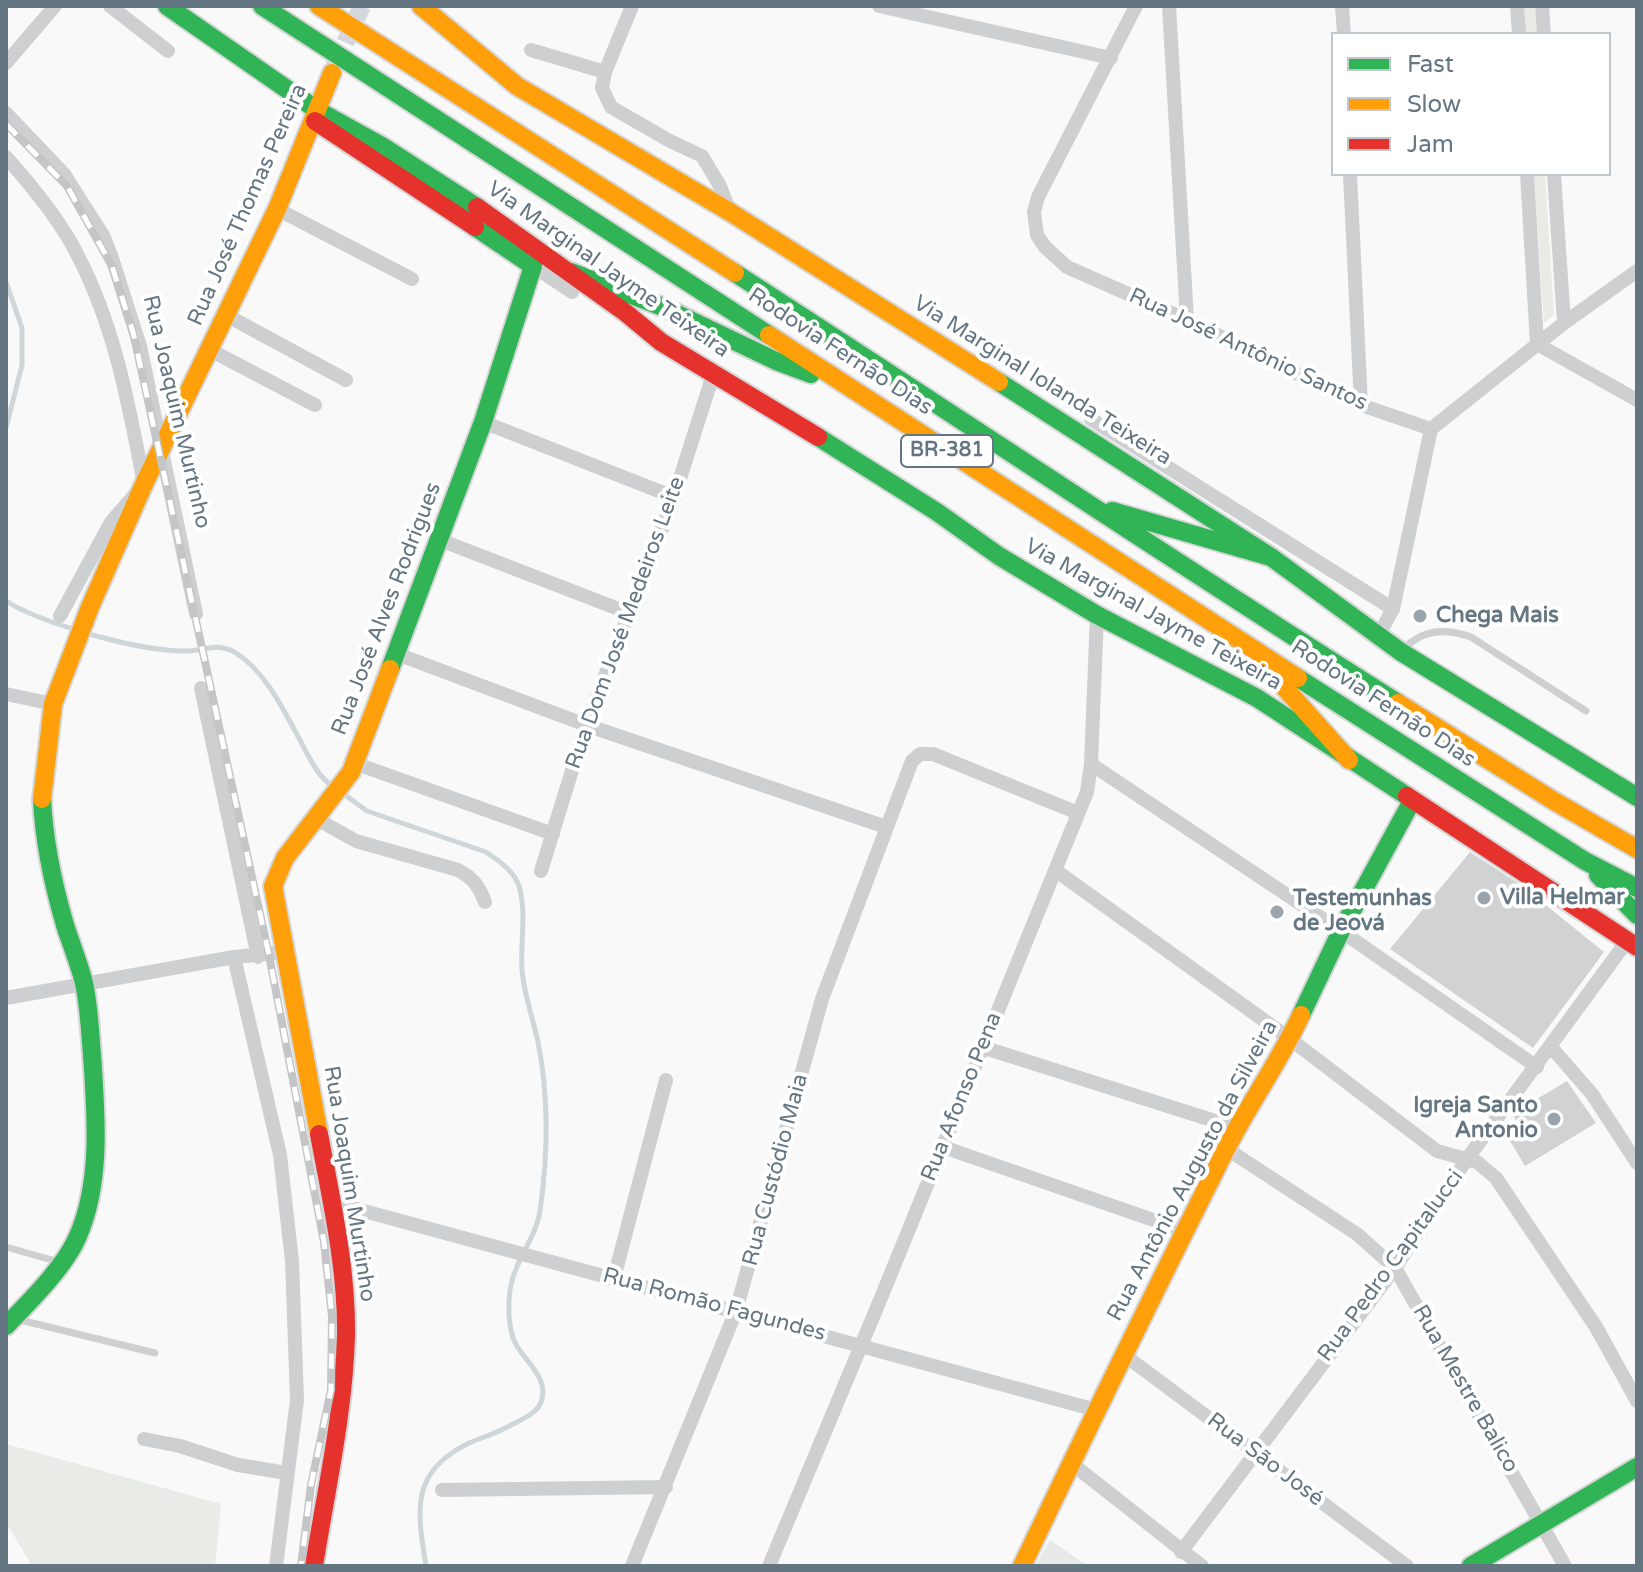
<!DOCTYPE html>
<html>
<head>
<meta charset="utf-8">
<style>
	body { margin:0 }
	#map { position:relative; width:1643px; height:1572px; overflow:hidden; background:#f9f9f9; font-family:"Varela Round",sans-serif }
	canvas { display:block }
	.frame { position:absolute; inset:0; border:8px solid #657683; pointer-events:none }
	.legend { position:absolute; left:1331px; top:32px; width:280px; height:144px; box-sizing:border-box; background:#fff; border:2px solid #c1c8cd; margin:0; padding:10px 14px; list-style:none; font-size:24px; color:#657683 }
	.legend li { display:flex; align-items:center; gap:16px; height:40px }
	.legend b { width:40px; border:2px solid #c1c8cd }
</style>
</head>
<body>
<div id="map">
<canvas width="1643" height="1572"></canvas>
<div class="frame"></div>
<ul class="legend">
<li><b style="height:10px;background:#30b455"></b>Fast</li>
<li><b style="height:10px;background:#ff9f0a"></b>Slow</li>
<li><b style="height:10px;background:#e5322d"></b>Jam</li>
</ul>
</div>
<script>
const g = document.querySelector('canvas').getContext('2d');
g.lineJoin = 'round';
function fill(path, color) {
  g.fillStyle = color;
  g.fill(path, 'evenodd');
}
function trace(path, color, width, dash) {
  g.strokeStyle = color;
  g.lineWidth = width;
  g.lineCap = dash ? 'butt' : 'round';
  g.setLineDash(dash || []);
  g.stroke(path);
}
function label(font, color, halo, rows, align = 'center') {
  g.font = font + ' "Varela Round",sans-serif';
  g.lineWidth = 8;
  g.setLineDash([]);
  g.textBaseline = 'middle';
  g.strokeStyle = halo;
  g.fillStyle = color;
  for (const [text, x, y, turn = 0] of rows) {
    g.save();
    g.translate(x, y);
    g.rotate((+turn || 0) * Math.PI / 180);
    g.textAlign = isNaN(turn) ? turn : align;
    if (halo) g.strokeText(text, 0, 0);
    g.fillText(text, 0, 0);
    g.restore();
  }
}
const built = new Path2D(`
	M1050,1540L1088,1566H1035Z`);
const green = new Path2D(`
	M1523,6H1535L1537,34H1525Z
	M1534,174H1545L1554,315L1544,323Z
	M6,1444L221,1504L215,1566H32L6,1522Z`);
const stream = new Path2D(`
	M6,282L22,328V365L6,428
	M6,601C39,622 118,644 158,649C166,650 174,651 182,651C201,652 219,641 236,653C266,672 284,711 301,742C310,759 317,775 332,786
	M341,792L367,811L486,852C498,860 514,871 519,886C527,913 520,943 522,970C524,995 533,1018 538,1042C549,1097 548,1155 540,1211C536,1238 514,1262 510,1290C508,1306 508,1322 513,1338C520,1359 551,1376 541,1402C537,1413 523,1419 513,1424C499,1432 484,1437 469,1443C410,1472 417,1510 426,1566`);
const building = new Path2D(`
	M1470,852L1521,885L1604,952L1533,1048L1390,949Z
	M1567,1081L1596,1123L1525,1166L1507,1136L1521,1128L1512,1114Z`);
const secondaryTunnel = new Path2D(`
	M334,67L362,6`);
const lane = new Path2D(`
	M1402,651C1421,629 1446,628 1471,637L1586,711
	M6,1247L59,1262
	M16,1319L155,1353`);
const street = new Path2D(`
	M110,6L168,51
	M879,6L1111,58
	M1136,6L1038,197L1034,212L1037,235L1045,247L1067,267L1187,320L1361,405L1431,429
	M1169,6L1187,320
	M1342,6L1344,34
	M1517,6L1519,34
	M1542,6L1544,34
	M531,50L605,72L602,88L611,107L670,141L702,156L720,186L730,212
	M6,63L55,6
	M605,72L632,6
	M6,113L64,174L104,237L113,261L140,346L196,614
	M6,157C32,186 61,221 78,256C115,327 129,406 144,484L111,522L60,616
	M1350,174L1361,405
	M1527,174L1537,344L1637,400
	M1554,174L1564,323
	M277,209L412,279
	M533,266L572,292
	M226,315L346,380
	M210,350L315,405
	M1091,419L1393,609
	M483,422L674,497
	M440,540L629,613
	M1378,636L1393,609L1431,429L1564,323L1637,271
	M397,654L586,725L886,827
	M201,688L258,957
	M6,694L53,704
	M354,763L553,834
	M1091,764L1341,931L1537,1067
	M315,818L356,841L458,870C473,878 479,886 485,902
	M1055,870L1290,1039L1437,1151L1477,1162L1496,1178L1596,1327L1637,1401
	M541,871L586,725L674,497L713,375
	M234,957L280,1155L292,1261L297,1400L276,1566
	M6,998L234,957L287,952
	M982,1047L1237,1128
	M1551,1047L1592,1094L1637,1163
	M943,1147L1185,1231
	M1227,1149L1357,1234L1395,1268L1565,1566
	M331,1202L1096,1410
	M614,1278L666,1080
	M1123,1354L1407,1566
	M144,1439L180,1446L238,1465L287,1473
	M1071,1463L1202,1566
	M442,1490L666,1487
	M1181,1552L1395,1268L1467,1159L1627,941
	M632,1566L736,1311L822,999L912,761L920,754H933L1078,813
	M769,1566L883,1293L1087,792L1091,764L1097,615`);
const fast = new Path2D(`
	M167,6L317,110L382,146L477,207
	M262,6L769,335
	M571,272L663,307L776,361L811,374
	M735,273C957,416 1175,563 1398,703
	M999,382L1271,557L1401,652L1637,797
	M818,437L937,512L999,556L1097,615L1257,698L1407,796
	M1112,511L1271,557
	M390,669L483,422L533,266L475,227
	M1298,678L1585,861L1637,888
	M1598,875L1637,915
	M1301,1015L1341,931L1412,801
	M6,1326C29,1302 65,1267 78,1236C102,1181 96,1114 92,1055C90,1031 89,1006 84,983C79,963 71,944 65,925C53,884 44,842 42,799
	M1471,1566L1637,1467`);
const slow = new Path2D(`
	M319,6L735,273
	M421,6L517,86L730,212L999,382
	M769,335L1298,678
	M1267,668L1349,760
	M1398,703L1554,801L1637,849
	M42,799L53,704L90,607L144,484L277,209L332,73
	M319,1134L273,886L285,858L351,772L390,669
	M1022,1566C1089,1426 1157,1286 1227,1147C1250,1102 1280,1061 1301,1015`);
const jam = new Path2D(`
	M315,121L475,227
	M477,207L626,313L661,342L818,437
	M1407,796L1637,947
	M314,1566C326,1490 344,1412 346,1335C347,1268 331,1199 319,1134`);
const rail = new Path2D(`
	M6,124L67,186L112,266L133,332L269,955L324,1242L332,1316L331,1390L311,1485L301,1566`);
const markers = [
	[1420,616,8,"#99a4ac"],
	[1484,898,8,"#99a4ac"],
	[1277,912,8,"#99a4ac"],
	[1554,1119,8,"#99a4ac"]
];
const shields = [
	[947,451,92]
];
const shieldNames = [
	["BR-381",947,451]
];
const streetNames = [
	["Rua José Thomas Pereira",248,205,-66],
	["Via Marginal Jayme Teixeira",608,270,35],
	["Rua José Antônio Santos",1248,350,25],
	["Rodovia Fernão Dias",840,352,33],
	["Via Marginal Iolanda Teixeira",1042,381,32],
	["Rua Joaquim Murtinho",176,412,77],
	["Rua José Alves Rodrigues",387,609,-69],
	["Via Marginal Jayme Teixeira",1153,615,29],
	["Rua Dom José Medeiros Leite",626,623,-70],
	["Rodovia Fernão Dias",1383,704,33],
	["Rua Afonso Pena",962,1097,-68],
	["Rua Custódio Maia",776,1170,-75],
	["Rua Antônio Augusto da Silveira",1193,1171,-62],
	["Rua Joaquim Murtinho",349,1184,81],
	["Rua Pedro Capitalucci",1391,1266,-54],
	["Rua Romão Fagundes",714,1305,15],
	["Rua Mestre Balico",1465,1389,60],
	["Rua São José",1265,1460,37]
];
const poiNames = [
	["Chega Mais",1436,616],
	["Villa Helmar",1500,898],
	["Testemunhas",1293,899],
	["de Jeová",1293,924],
	["Igreja Santo",1538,1106,"right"],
	["Antonio",1538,1131,"right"]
];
fill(built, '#e8e9e9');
fill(green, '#e8ebe6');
trace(stream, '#ced6d9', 5);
fill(building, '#d0d2d3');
trace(secondaryTunnel, '#d4d8dc', 18, [18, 9]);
trace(fast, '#d5d6d7', 22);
trace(slow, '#d5d6d7', 22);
trace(jam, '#d5d6d7', 22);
trace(lane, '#cecfd0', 7);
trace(street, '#cecfd0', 14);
trace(fast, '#30b455', 18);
trace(slow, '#ff9f0a', 18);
trace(jam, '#e5322d', 18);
trace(rail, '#c3c5c6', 8);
trace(rail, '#fff', 5, [15]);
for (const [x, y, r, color] of markers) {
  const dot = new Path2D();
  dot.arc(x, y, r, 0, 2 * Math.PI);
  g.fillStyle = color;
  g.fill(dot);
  trace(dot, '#fff', 3);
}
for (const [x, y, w] of shields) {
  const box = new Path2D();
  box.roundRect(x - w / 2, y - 16, w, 32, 6);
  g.fillStyle = '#fff';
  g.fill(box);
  trace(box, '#657683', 2);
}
label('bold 20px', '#657683', null, shieldNames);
label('22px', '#657683', '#fff', streetNames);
label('bold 22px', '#657683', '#fff', poiNames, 'left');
</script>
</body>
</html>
